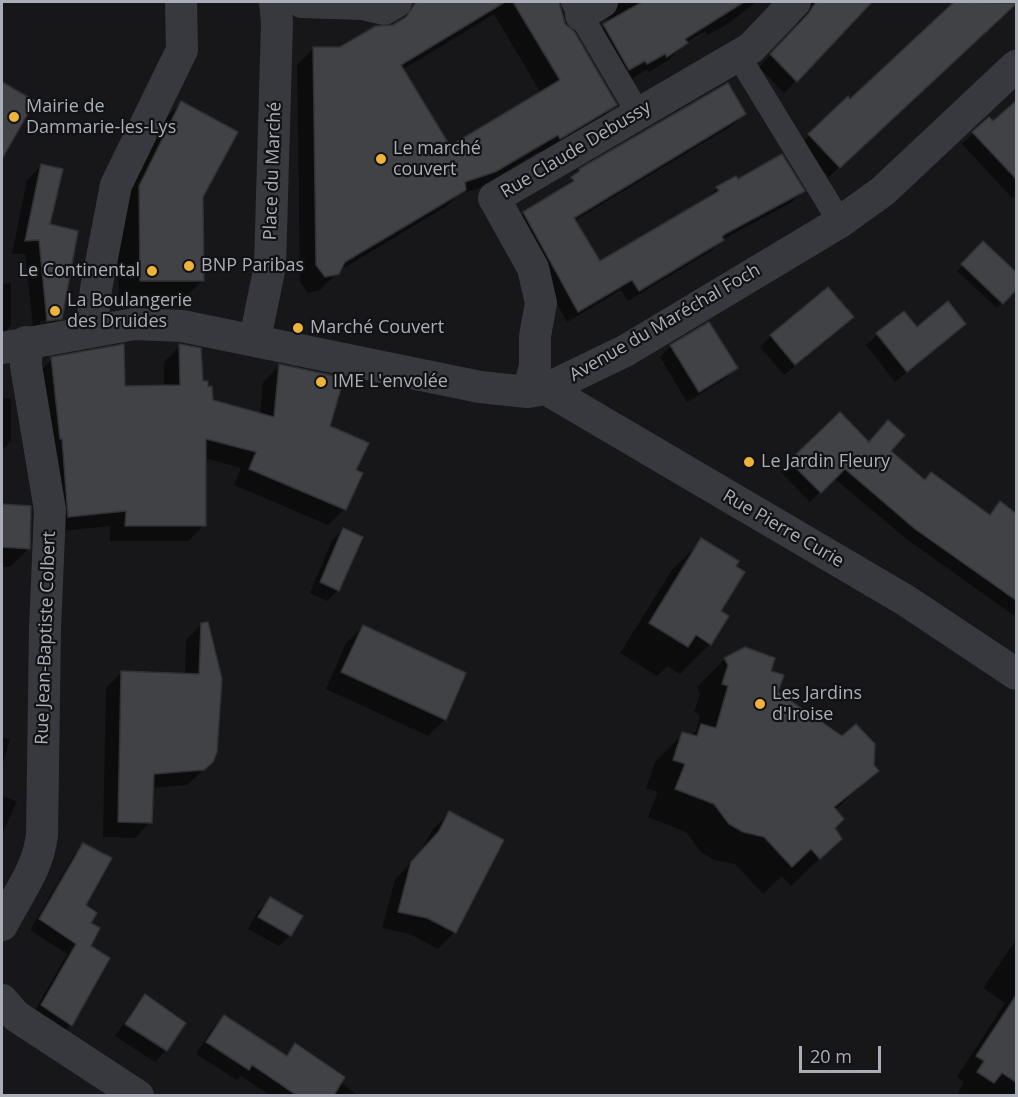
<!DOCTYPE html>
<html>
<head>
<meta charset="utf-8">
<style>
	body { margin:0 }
	#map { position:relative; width:1018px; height:1097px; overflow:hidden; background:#171719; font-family:"Open Sans",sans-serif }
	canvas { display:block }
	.frame { position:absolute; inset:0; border:3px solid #a9aeb8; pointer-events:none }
	.scale { position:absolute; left:799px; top:1046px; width:82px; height:27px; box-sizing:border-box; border:3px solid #a9aeb8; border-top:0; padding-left:8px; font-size:18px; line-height:21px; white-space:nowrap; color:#a9aeb8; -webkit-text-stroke:4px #121214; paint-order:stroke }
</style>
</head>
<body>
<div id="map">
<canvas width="1018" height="1097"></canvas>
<div class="frame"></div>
<div class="scale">20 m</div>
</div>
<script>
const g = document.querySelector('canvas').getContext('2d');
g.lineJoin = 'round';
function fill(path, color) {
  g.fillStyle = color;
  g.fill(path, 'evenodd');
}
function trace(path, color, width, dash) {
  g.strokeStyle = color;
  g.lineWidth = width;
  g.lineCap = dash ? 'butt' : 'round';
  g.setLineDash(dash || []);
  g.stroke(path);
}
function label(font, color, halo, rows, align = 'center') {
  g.font = font + ' "Open Sans",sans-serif';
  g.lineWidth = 4.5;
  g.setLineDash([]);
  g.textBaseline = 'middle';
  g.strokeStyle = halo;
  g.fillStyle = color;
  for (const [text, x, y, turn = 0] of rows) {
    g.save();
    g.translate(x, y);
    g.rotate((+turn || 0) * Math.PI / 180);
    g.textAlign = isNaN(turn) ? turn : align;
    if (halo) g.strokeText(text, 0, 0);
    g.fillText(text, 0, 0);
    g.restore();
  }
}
const shadow = new Path2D(`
	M419,2H558L564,25L615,105L598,122L543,155L540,151L477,189L459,194L447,206L339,271L320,290L308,293L300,282L297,65L314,48H340L394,26ZM494,14L541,93L450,148L402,70Z
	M598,2H756L728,24L707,35L705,31L685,43L669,60L649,72L647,69L630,80L587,43L610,22Z
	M811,2H871L784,93L759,67L796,28L801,12Z
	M957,2L1016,3L829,177L799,145Z
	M2,84L33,102L2,153Z
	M181,103L201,197L203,280L181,302L119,303L117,209L159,125Z
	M744,114L733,125L574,221L599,263L706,199L717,188L803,191L792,202L722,240L711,251L628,301L621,290L567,322L513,224L523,213L562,190L580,171Z
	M1016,118V196L1013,199L962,144L973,134Z
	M41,166L60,318L46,332L34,335L25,254H12L27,180ZM51,319V322L40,324V321Z
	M983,243L1016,287L997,308L957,271Z
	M11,283V325L2,335V284Z
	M903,313L916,329L964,324L895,382L866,345Z
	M852,317L784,375L760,347L771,336Z
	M180,346L211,401L260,415L263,382L279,366L328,427L354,471L361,474L344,509L328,525L234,485L241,468L204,458V525L188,541H110V526L52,532L36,375L52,359L123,388L164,387V362Z
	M671,346L736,368L725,379L687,402L660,357Z
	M2,398L11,399V441L2,450Z
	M840,414L868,444L889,451L923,481L931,474L988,516L1000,503L1016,561V617L905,538L834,478L810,502L781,472Z
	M2,506L30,507L29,548L10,567H2Z
	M343,529L338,590L327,601L310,593L332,540Z
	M702,540L719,612L710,644L680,674L667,666L657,676L620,653L672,570Z
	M202,624L212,762L187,785L152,788L150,822L135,838L103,837L106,688L121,673L185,675L186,640Z
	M363,627L445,719L428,736L326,689L346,643Z
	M725,659L769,672L776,693L877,771L835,810L833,828L840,839L791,886L782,876L763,894L735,864L714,860L701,852L686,832L648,817L658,792L646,788L655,762L683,734L691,736L696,731L700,715L694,712L700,694L697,687Z
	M2,737L10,740L2,766Z
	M2,796L17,801L2,835Z
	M450,813L455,932L438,949L410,934L382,928L395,880L422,849L433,829Z
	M83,845L84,906L88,924L89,946L71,1025L61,1035L32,1016L67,954L30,930L74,855Z
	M270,899L290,935L279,946L248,929L259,910Z
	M1016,940V1096H962L958,1093L964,1082L957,1077L1005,1003L983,988Z
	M146,996L184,1023L166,1050L155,1062L115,1036L135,1007Z
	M224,1017L285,1056L295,1045L358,1096H271L241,1076L237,1080L196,1054L213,1028Z`);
const building = new Path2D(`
	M416,2H505L401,65L450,146L560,80L513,2H559L565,24L574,31L617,105L560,139L558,135L495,172L465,182L466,190L345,262L339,274L325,277L316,265L313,47H340L376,26L393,25L406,17Z
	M642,2H744L685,39L688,43L667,57L665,54L647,64L645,61L629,70L603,24Z
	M816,2H872L797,82L770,54L808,14Z
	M954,2L1017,3L840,168L808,134L848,96L850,99Z
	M2,82L35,101L2,159Z
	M728,83L746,114L574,218L600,261L719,191L716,187L736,176L738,179L782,154L805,191L725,234L722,237L724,240L639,291L632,280L578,312L523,212L574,181L571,177L580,171L579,169Z
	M1017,100V180L972,132L989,117L993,121Z
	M181,101L238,132L203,197L204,281H140L139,186Z
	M41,164L63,169L50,224L78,231L62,319L47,321L39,240L25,241Z
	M983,241L1017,273V289L1003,304L961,264Z
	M828,287L854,317L795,365L770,335Z
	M948,301L966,324L907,372L876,333L904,311L917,327Z
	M709,322L738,368L699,392L670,345Z
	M124,344L125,386L180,385L179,344L201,348L203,381H208V387L212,386L213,400L274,417L279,364L344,378L330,426L369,443L356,470L363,473L346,510L249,469L256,452L206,439V526H125L126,511L68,517L62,439H60L51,357Z
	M840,412L869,442L888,420L905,435L891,451L925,480L931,472L990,515L1000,501L1017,514V601L915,529L845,469L821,493L789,461Z
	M2,504L31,506L30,549L2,547Z
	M343,528L363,537L339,591L320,582Z
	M701,538L739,561L736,566L745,572L721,611L729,616L711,645L696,635L688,647L649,623Z
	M208,622L222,679L217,752L213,762L204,770L154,774L152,823L118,822L121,671L199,674L201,623Z
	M363,625L466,673L446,720L341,672Z
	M745,647L775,658L771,671L784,675L778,692L842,736L856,724L875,744L874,765L879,771L834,807L844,819L835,828L842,839L820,859L811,849L792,867L764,837L743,832L729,824L714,804L675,789L685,764L673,760L682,732L697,736L701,724L716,728L728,686L722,684L728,665L724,658Z
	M449,811L504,840L456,933L427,918L398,912L411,862L439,831Z
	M83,843L112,858L86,905L97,913L91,923L100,928L91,946L110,958L72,1026L41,1005L76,944L39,919Z
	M270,897L303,916L291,936L258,917Z
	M145,994L186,1023L167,1051L125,1024Z
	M1017,994V1083L1002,1073L994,1083L977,1072L984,1061L976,1056Z
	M224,1015L287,1056L295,1043L345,1077L334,1095H296L252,1065L249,1070L206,1042Z`);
const pedestrian = new Path2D(`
	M573,2L638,113
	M738,55L840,222`);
const minor = new Path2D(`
	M302,2L362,4L384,9L396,2
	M581,15L602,2
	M91,331L96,289L116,185L182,50L181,2
	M255,339L270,266L277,23L275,2
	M2,348L134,324L182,326L480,387L528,392L546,389L625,351L840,222L883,191L1016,66
	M546,389L905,600L1016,674
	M528,392L535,366V336L541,303L533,268L494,198L751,48L795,2
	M2,925C17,895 38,870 42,835L45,629L50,510L26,366V342
	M2,1000L16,1016L138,1096`);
const markers = [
	[14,117,6,"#edb33b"],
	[381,159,6,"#edb33b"],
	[189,266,6,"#edb33b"],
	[152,271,6,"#edb33b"],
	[55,311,6,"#edb33b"],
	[298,328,6,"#edb33b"],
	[321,382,6,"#edb33b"],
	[749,462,6,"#edb33b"],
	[760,704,6,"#edb33b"]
];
const poiNames = [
	["Mairie de",26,107],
	["Dammarie-les-Lys",26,128],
	["Le marché",393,149],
	["couvert",393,170],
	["BNP Paribas",201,266],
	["Le Continental",140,271,"right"],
	["La Boulangerie",67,301],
	["des Druides",67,322],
	["Marché Couvert",310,328],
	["IME L'envolée",333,382],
	["Le Jardin Fleury",761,462],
	["Les Jardins",772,694],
	["d'Iroise",772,715]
];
const streetNames = [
	["Rue Claude Debussy",576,150,-31],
	["Place du Marché",273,171,-88],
	["Avenue du Maréchal Foch",665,323,-30],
	["Rue Pierre Curie",783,529,30],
	["Rue Jean-Baptiste Colbert",46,638,-88]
];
fill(shadow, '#0007');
fill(building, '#414246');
trace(building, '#313135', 1.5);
trace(pedestrian, '#38393e', 24);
trace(minor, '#38393e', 32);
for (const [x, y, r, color] of markers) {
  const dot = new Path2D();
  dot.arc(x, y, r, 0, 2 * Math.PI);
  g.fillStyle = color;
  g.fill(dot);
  trace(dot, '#121214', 2);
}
label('18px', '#a9aeb8', '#121214', poiNames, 'left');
label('18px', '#a9aeb8', '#121214', streetNames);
</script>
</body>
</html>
